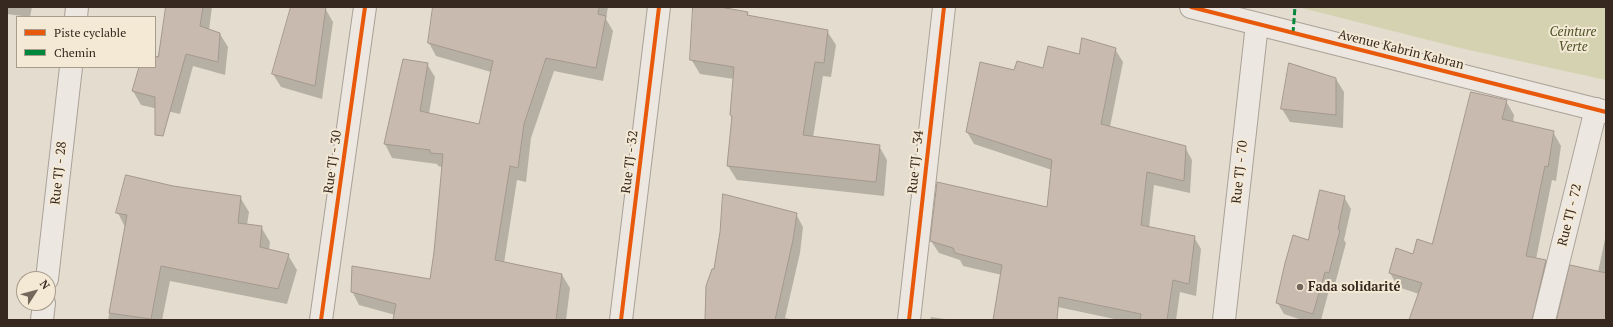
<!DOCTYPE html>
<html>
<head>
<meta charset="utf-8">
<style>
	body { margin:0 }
	#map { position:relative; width:1613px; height:327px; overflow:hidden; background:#e4dcce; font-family:"PT Serif",serif }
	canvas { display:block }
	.frame { position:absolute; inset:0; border:8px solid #382920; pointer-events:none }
	.legend { position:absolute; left:16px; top:16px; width:140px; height:52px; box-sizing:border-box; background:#f4e9d5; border:1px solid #a99c8d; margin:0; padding:5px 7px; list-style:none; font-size:12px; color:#382920 }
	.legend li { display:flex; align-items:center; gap:8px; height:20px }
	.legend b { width:20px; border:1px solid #a99c8d }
	.north { position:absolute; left:16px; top:271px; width:40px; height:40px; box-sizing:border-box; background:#f4e9d5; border:1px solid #a99c8d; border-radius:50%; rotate:54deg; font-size:11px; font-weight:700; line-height:16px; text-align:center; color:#382920 }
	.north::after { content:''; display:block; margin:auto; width:14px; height:18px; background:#74685d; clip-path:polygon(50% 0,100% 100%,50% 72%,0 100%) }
</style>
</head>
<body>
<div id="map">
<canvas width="1613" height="327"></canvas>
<div class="frame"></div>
<ul class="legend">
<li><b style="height:5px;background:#e8590c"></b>Piste cyclable</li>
<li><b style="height:5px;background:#00873e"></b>Chemin</li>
</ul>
<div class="north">N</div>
</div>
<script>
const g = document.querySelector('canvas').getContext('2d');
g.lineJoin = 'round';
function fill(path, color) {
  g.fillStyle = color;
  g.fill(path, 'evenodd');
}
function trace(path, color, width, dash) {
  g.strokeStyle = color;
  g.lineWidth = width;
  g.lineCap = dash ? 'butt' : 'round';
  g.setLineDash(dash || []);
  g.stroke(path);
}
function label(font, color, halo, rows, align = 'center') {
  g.font = font + ' "PT Serif",serif';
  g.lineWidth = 4;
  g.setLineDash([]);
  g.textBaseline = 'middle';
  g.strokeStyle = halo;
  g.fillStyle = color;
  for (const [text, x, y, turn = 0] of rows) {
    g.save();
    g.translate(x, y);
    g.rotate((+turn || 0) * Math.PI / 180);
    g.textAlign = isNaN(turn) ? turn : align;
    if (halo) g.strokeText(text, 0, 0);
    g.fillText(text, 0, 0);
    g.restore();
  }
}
const green = new Path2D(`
	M1298,7H1606V80L1460,48Z`);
const shadow = new Path2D(`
	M7,7H32L30,17L7,14Z
	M167,7H212L209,30L220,34L228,47L225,75L193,66L180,114L141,105L133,91L140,67H155V57L158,58Z
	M292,7H320L325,8L333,22L322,99L281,87L273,74Z
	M434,7H608L606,19L613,31L603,81L554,71L531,138L526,182L517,180L504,263L562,275L570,288L566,320H395V315L359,305L352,291L430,280L435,252L442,167L438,166L437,164L392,158L385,144L404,60L427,64L435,77L429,114L480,125L491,72L436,56L429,43Z
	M694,7H715L747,13L749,16L827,31L836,45L831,77L823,76L813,138L879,146L887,160L884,196L737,180L728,166L732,119L731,115L734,79L700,74L691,59Z
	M1115,49L1123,62L1110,127L1185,147L1192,160L1190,193L1154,185L1149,228L1194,237L1201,249L1196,296L1180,292L1176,320H1119L1053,306L1044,320H994L1002,275L963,266L960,260L939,253L931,241L1048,208L1052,170L974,144L967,132L1015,72L1044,69L1080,55Z
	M1336,79L1344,92L1343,128L1290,122L1282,109Z
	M1506,101L1514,115L1513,123L1553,132L1561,146L1556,181L1552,180L1536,259L1545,261L1553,275L1542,320L1522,315L1521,320H1411L1419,294L1398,287L1390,273L1397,249L1414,255L1433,245Z
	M173,187L240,197L249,212L247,225L261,227L270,242L269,250L288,255L297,270L287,304L170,281L162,320H108L125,227L118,213Z
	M1344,197L1351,209L1344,240L1346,243L1335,284L1331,283L1321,320H1302L1284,314L1277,302Z
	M796,214L803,227L800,253L785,318L794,320H706L715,270Z
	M1606,234V320H1564L1598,272Z
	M931,317L952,320H930Z`);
const building = new Path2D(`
	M166,7H203L200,26L220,33L218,62L186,54L163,136L155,135V97L132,91L139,67H155V56L158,57Z
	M291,7H326L315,86L272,74Z
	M433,7H599L598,14L606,16L596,68L546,58L524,124L518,168L510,166L495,260L562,274L556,320H393L396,304L351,292L352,266L430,279L434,252L443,154L430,153V150L384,144L403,59L428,63L420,111L479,124L493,61L428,43Z
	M693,7H720L748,12L747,15L828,30L824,63L815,62L803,135L880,145L876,182L727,166L732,116L730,115L734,67L690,60Z
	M1082,38L1116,48L1101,124L1186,146L1184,181L1147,172L1141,225L1195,236L1189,284L1173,280L1167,320H1140L1141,314L1059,297L1057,320H993L1002,265L955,253L953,248L930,241L937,182L1047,207L1052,160L966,132L980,62L1014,70L1017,61L1043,68L1048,46L1079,54Z
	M1289,63L1336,78V115L1281,109Z
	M1471,92L1507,100L1502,119L1554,131L1548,167L1545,166L1526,256L1546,260L1532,320H1409L1422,283L1389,273L1396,248L1413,254L1417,239L1432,244Z
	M126,175L173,186L241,196L238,223L262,226L260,247L289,254L278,289L161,266L151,319L109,313L127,215L116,213Z
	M1320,190L1345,196L1338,229L1340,230L1329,273L1325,272L1313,314L1276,303L1285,263L1293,235L1308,240Z
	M723,194L797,213L793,240L775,320H705L706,286L712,269H714L720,232Z
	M1570,265L1606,273V320H1557Z`);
const minor = new Path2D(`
	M76,17L77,7
	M47,279L71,67
	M42,320L44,303
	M321,320L365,7
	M621,320L659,7
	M909,320L944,7
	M1224,320L1257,24
	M1544,320L1596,109`);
const tertiary = new Path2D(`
	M1191,7L1606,112`);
const quiet = new Path2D(`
	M1293,33L1295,7`);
const cycleway = new Path2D(`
	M1191,7L1606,112
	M321,320L365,7
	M621,320L659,7
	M909,320L944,7`);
const markers = [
	[1300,287,4,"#74685d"]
];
const parkNames = [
	["Ceinture",1573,32],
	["Verte",1573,47]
];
const streetNames = [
	["Avenue Kabrin Kabran",1401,50,14],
	["Rue TJ - 30",333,162,-82],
	["Rue TJ - 32",630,162,-83],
	["Rue TJ - 34",916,162,-84],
	["Rue TJ - 70",1240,172,-84],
	["Rue TJ - 28",59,173,-84],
	["Rue TJ - 72",1570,215,-76]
];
const poiNames = [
	["Fada solidarité",1308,287]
];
fill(green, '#d5d2b1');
fill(shadow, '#0003');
fill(building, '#c8baaf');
trace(building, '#a4988d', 1);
trace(minor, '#a9a197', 24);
trace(tertiary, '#a9a197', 24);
trace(minor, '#ece7e0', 22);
trace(tertiary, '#ece7e0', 22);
trace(quiet, '#00873e', 3, [6, 3]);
trace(cycleway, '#e8590c', 4);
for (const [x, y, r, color] of markers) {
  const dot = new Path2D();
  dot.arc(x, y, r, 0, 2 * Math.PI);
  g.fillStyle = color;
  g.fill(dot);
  trace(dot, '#f4e9d5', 1.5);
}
label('italic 13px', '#4b5327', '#f4e9d5', parkNames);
label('13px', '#382920', '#f4e9d5', streetNames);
label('bold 13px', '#382920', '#f4e9d5', poiNames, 'left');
</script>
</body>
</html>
